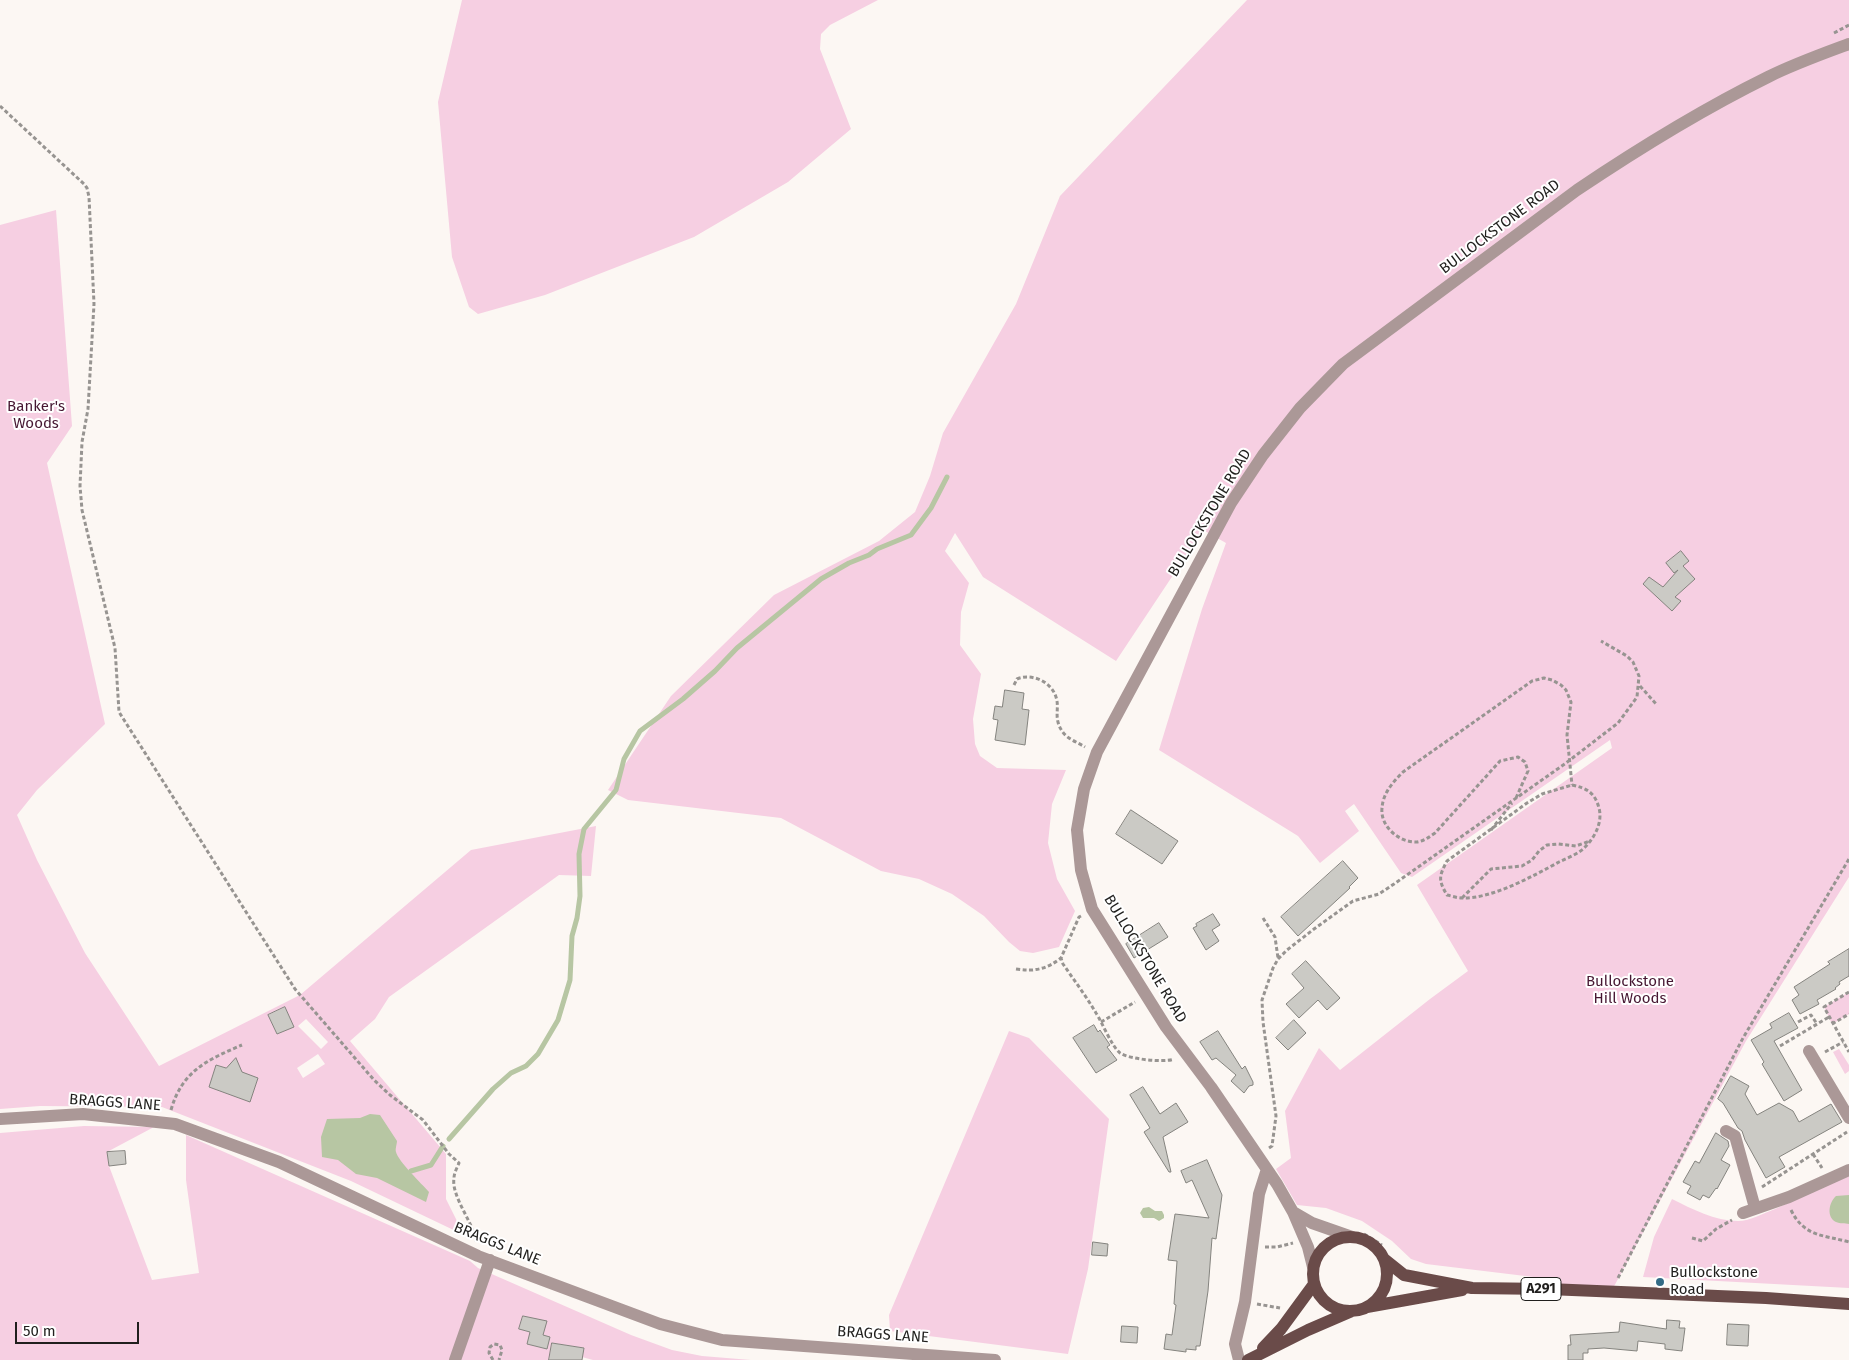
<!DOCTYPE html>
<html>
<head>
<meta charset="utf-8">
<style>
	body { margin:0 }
	#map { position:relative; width:1849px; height:1360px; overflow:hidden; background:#fcf7f3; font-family:"Fira Sans",sans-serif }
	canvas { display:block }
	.scale { position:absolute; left:15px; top:1322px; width:124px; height:22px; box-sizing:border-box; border:2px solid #201f1d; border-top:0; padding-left:6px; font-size:15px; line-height:18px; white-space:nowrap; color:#201f1d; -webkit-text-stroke:4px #fff; paint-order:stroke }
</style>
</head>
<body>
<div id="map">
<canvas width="1849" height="1360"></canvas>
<div class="scale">50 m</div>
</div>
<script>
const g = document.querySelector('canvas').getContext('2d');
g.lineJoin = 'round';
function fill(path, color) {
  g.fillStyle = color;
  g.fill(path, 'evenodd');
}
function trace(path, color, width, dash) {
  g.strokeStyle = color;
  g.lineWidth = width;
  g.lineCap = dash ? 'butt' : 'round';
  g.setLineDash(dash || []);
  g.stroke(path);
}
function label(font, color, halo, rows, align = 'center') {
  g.font = font + ' "Fira Sans",sans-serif';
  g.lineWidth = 4;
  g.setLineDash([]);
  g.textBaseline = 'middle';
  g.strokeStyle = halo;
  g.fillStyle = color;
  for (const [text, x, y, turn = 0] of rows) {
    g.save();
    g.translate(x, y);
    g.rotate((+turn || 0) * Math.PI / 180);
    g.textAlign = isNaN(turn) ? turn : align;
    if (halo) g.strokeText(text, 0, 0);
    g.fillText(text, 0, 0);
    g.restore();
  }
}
const green = new Path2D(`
	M462,0H878L830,25L821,34L820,49L851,129L788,182L694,237L545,295L478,314L469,307L452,257L438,102Z
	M1247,0H1849V877L1746,1041L1611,1292L1548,1289L1550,1279L1426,1264L1411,1259L1392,1241L1362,1221L1326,1208L1297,1205L1276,1169L1291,1158L1285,1111L1319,1048L1340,1070L1430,999L1468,971L1417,885L1612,748L1610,740L1412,877L1401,873L1354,804L1345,811L1359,831L1320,863L1298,836L1159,750L1202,609L1226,543L1203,530L1116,661L983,577L955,533L945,551L969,583L961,612L960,645L981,674L973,719L975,744L980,756L997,768L1066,770L1052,804L1048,843L1057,879L1075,911L1059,947L1033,953L1020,951L1009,942L984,916L952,894L919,879L881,871L781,818L628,800L608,790L671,696L774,595L879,541L915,512L930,476L943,433L1016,304L1060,196Z
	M56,210L72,426L47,463L105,724L37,790L17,815L37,860L85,953L159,1066L300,995L471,850L596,826L591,876L559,875L389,997L375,1019L350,1041L446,1154V1199L464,1235L351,1181L162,1107L40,1106L0,1109V225ZM285,1007L293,1026L277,1034L268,1015ZM306,1019L328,1042L321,1049L298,1026ZM318,1054L325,1064L303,1078L297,1068ZM216,1065L258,1078L250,1101L209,1087Z
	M1849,992V1014L1832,1024L1824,1007Z
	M1009,1031L1029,1038L1109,1119L1088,1269L1068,1354L890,1331L889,1315Z
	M1839,1049L1849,1065V1071L1845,1074L1833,1052Z
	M84,1126L154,1127L107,1152L109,1166L152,1280L199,1273L186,1180V1135L470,1261L478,1268L631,1335L672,1350L702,1356L751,1360H593L582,1357L584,1348L553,1343L549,1360H0V1133ZM523,1316L546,1322L543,1335L550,1337L547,1349L527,1344L530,1332L520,1329Z
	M1849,1175V1288L1643,1277L1654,1237L1672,1199C1692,1209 1715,1221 1738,1221C1750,1221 1764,1213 1775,1209C1800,1198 1824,1187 1849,1175Z`);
const water = new Path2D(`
	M370,1114L380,1115L397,1141C397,1144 395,1149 396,1152C398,1161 422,1184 429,1192L426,1202L377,1178L356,1174L338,1160L322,1157L321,1137L327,1119L360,1118Z
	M1849,1195V1224C1845,1223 1840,1224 1836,1222C1826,1217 1829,1202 1836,1196Z
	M1149,1207L1155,1211H1162L1164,1215V1218L1159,1221L1154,1218H1143L1140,1213L1143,1208Z`);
const stream = new Path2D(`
	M449,1139L493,1089L511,1073L526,1066L538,1054L558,1020L570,980L572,936L577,918L580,896L579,854L584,829L616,790L624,759L640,731L683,699L715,671L737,648L821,579L849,563L869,555L877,549L911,535L931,508L947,477
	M411,1171L431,1165L443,1146`);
const building = new Path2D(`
	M1681,551L1689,561L1683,566L1695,579L1675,597L1681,601L1672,611L1643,584L1649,577L1663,587L1678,570L1674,573L1666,563Z
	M1005,690L1024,693L1022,709L1029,710L1025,745L995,740L998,720L993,719L995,706L1002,707Z
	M1131,810L1178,841L1162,864L1116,834Z
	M1343,861L1358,878L1349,887L1350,888L1298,936L1281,917Z
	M1213,914L1220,925L1212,930L1219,941L1206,950L1193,928L1197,926L1196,924Z
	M1159,923L1168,937L1134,958L1126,944Z
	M1849,949V976L1839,982L1840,984L1835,988L1836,989L1817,1000L1819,1004L1800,1014L1792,1000L1799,995L1794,987L1830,964L1828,962Z
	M1306,961L1340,998L1327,1010L1318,1000L1299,1018L1286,1004L1304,988L1292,974Z
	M285,1007L294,1027L277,1034L268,1015Z
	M1789,1013L1798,1028L1774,1041L1802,1090L1784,1101L1762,1064L1764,1062L1751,1040L1772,1028L1770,1024Z
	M1294,1020L1306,1033L1288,1050L1276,1038Z
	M1094,1025L1098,1032L1100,1030L1110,1045L1107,1047L1117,1060L1096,1073L1073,1038Z
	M1218,1031L1242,1069L1245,1066L1253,1082V1085L1249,1086L1244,1093L1231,1081L1236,1075L1216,1058L1212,1060L1200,1042Z
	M236,1058L242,1072L258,1078L250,1102L209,1087L216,1065L226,1068Z
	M1731,1076L1749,1086L1745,1094L1757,1115L1779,1103L1793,1111L1799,1122L1831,1104L1842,1122L1779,1157L1785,1167L1766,1178L1745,1140L1742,1131L1738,1128L1723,1103L1718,1099Z
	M1143,1087L1160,1114L1176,1103L1188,1122L1163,1137L1171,1172H1169L1144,1132L1150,1128L1130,1095Z
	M1716,1133L1728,1141L1729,1146L1721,1160L1730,1165L1717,1189L1716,1188L1709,1198L1703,1195L1700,1200L1687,1193L1691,1186L1683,1182L1695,1161L1699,1163Z
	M125,1151L126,1164L109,1166L107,1152Z
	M1207,1160L1222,1195L1216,1239L1212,1238L1208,1291L1200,1346H1196V1350L1186,1349V1352L1164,1349L1166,1334L1172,1335L1176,1305L1174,1304L1177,1261L1168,1260L1175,1214L1209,1218L1192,1180L1186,1183L1181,1171Z
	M1093,1242L1108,1244L1107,1256L1092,1255Z
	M523,1316L547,1321L543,1335L550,1337L547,1349L527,1344L530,1332L519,1329Z
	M1667,1320L1680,1321L1679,1328H1685L1682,1351L1665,1349V1344L1638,1341L1637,1351L1604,1348L1588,1349V1353H1583V1360H1568V1345H1571L1570,1335L1619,1332L1620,1322L1666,1329Z
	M1728,1324L1749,1325L1748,1346L1727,1345Z
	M1122,1326L1138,1327L1137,1343L1121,1342Z
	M552,1343L584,1348L582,1360H549Z`);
const path = new Path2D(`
	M1834,33L1849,25
	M0,106L84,184L87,188L89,197L94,304L88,409L82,442L80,486L82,510L115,648L119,712L295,989L374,1080L390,1095L423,1120L449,1154L459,1163C457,1168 454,1173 454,1178C451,1196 473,1222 476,1241
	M1014,685L1017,679C1031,673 1051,681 1056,697C1060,709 1053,717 1062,731C1067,739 1077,742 1085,747
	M1640,686L1657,705
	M1572,785C1587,788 1595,793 1599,808C1603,823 1594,839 1583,849C1576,855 1567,858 1559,862C1533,876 1492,899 1462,898C1457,898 1452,896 1447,895C1438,880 1439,876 1447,861L1527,803L1542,794Z
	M1516,798L1528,771L1525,762L1518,757L1500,761L1435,833C1429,837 1424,841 1417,842C1400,843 1380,827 1382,808C1383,793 1393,782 1403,772L1532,681L1544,678L1552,680L1561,685L1566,690L1571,702L1567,735L1572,785
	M1491,830L1512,803
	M1462,898L1491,869L1522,866L1532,860L1539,851L1547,845L1558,844L1576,846L1590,841
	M1081,916L1079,917L1061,958L1063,964C1074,980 1086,996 1096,1013C1102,1022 1112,1047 1120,1053C1128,1059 1165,1063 1174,1059
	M1263,918L1275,937L1278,958
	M1016,969C1034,972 1047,969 1061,958
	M1849,992L1824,1007L1849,1052
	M1101,1022L1135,1002
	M1798,1022L1811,1015L1817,1024
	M1832,1024L1849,1014
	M1780,1046L1829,1017
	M1825,1052L1843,1042
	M171,1110C182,1071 207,1060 242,1045
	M1269,1148L1272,1146L1276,1116L1263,1022L1262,1000L1273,968L1278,959L1287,950L1314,929L1353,901L1379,894L1394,884L1566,763L1618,723L1637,697L1639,676L1633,662L1627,656L1601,641
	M1813,1154L1822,1168
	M1762,1187L1847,1132
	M1791,1210C1804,1237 1824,1235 1849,1242
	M1364,1234L1382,1245
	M1692,1238L1703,1241L1716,1229L1732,1220
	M1265,1247H1277L1293,1243
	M1618,1278L1743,1038L1849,859
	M1257,1304L1280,1308
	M493,1360L489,1353L490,1347L494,1344L500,1345L502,1350L499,1360`);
const minor = new Path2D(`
	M1809,1051L1849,1118
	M0,1119L83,1114L175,1124L279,1162L478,1256L660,1324L722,1340L995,1360
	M1726,1131L1735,1136L1755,1208
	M1293,1212L1312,1223L1352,1237
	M1743,1213L1789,1197L1849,1170
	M1313,1267L1308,1247L1293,1212L1277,1184L1211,1087L1166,1027L1092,909L1081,870L1077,830L1084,789L1097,752L1231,503L1263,455L1300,408L1343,364L1577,190C1638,149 1701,110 1768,77C1794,64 1822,54 1849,44
	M455,1360L490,1260
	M1239,1360L1235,1344L1245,1302L1259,1194L1267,1169`);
const major = new Path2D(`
	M1313 1274a37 37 0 1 1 74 0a37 37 0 1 1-74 0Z
	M1384,1259L1404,1275L1472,1288L1548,1289L1766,1298L1849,1304
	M1367,1307L1462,1290
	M1263,1348L1281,1329L1314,1284
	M1248,1360L1308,1330L1352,1311`);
const markers = [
	[1660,1282,5,"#336b85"]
];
const shields = [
	[1541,1289,40]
];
const shieldNames = [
	["A291",1541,1289]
];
const streetNames = [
	["BULLOCKSTONE ROAD",1500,227,-37],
	["BULLOCKSTONE ROAD",1210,513,-59],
	["BULLOCKSTONE ROAD",1145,959,59],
	["BRAGGS LANE",115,1103,4],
	["BRAGGS LANE",497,1244,22],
	["BRAGGS LANE",883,1335,4]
];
const parkNames = [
	["Banker's",36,407],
	["Woods",36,424],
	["Bullockstone",1630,982],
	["Hill Woods",1630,999]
];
const poiNames = [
	["Bullockstone",1670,1273],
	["Road",1670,1290]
];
fill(green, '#f6cfe2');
fill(water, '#b7c6a3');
trace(stream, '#b7c6a3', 5);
fill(building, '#cbcac5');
trace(building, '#84837e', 1);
trace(path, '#979491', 3, [4, 2.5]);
trace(minor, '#ab9897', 12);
trace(major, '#6a4b49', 12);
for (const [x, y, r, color] of markers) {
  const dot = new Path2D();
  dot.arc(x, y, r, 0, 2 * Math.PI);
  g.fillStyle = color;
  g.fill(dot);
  trace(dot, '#fff', 2);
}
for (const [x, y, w] of shields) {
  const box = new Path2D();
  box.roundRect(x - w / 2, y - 11.5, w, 23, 4);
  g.fillStyle = '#fff';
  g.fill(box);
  trace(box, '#201f1d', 1);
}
label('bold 14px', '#201f1d', null, shieldNames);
label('15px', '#201f1d', '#fff', streetNames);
label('15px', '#461732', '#fff', parkNames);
label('15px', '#201f1d', '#fff', poiNames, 'left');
</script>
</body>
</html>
